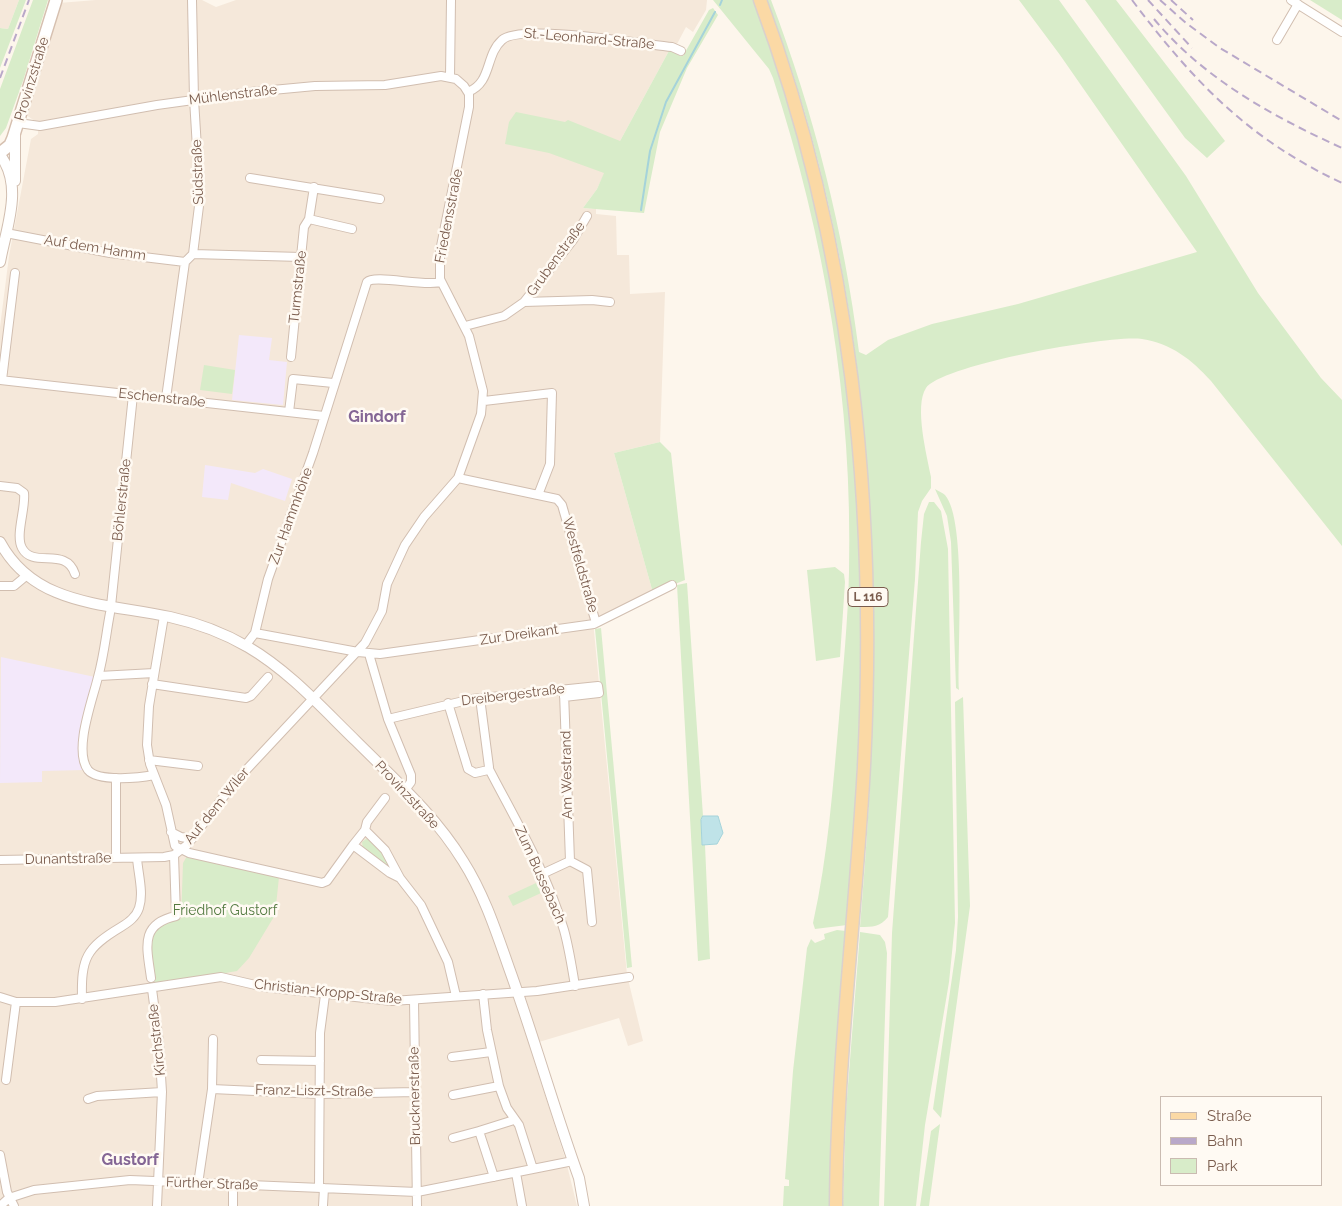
<!DOCTYPE html>
<html>
<head>
<meta charset="utf-8">
<style>
	body { margin:0 }
	#map { position:relative; width:1342px; height:1206px; overflow:hidden; background:#fdf6ec; font-family:Raleway,sans-serif }
	canvas { display:block }
	.legend { position:absolute; left:1160px; top:1096px; width:162px; height:90px; box-sizing:border-box; background:#fffaf3; border:1px solid #cabbb1; margin:0; padding:6px 9px; list-style:none; font-size:15px; color:#7a5c4d }
	.legend li { display:flex; align-items:center; gap:10px; height:25px }
	.legend b { width:25px; border:1px solid #cabbb1 }
</style>
</head>
<body>
<div id="map">
<canvas width="1342" height="1206"></canvas>
<ul class="legend">
<li><b style="height:6px;background:#fbd9a5"></b>Straße</li>
<li><b style="height:6px;background:#b9a8c9"></b>Bahn</li>
<li><b style="height:14px;background:#d8ecc9"></b>Park</li>
</ul>
</div>
<script>
const g = document.querySelector('canvas').getContext('2d');
g.lineJoin = 'round';
function fill(path, color) {
  g.fillStyle = color;
  g.fill(path, 'evenodd');
}
function trace(path, color, width, dash) {
  g.strokeStyle = color;
  g.lineWidth = width;
  g.lineCap = dash ? 'butt' : 'round';
  g.setLineDash(dash || []);
  g.stroke(path);
}
function label(font, color, halo, rows, align = 'center') {
  g.font = font + ' Raleway,sans-serif';
  g.lineWidth = 5;
  g.setLineDash([]);
  g.textBaseline = 'middle';
  g.strokeStyle = halo;
  g.fillStyle = color;
  for (const [text, x, y, turn = 0] of rows) {
    g.save();
    g.translate(x, y);
    g.rotate((+turn || 0) * Math.PI / 180);
    g.textAlign = isNaN(turn) ? turn : align;
    if (halo) g.strokeText(text, 0, 0);
    g.fillText(text, 0, 0);
    g.restore();
  }
}
const residential = new Path2D(`
	M0,0H19L8,29L0,28Z
	M96,0H202L216,7L236,0H707L706,10L693,32L686,27L677,44L670,49L620,141L597,189L583,208L596,209V214L616,216L617,255H629L630,294L665,292L660,442L614,453L653,593L593,621L627,975L643,1041L628,1046L619,1018L529,1045L566,1161L577,1206H0V327L9,256L31,139L38,134V123L26,115L59,3Z`);
const education = new Path2D(`
	M239,335L272,338L269,360L287,362L283,405L232,400Z
	M205,465L255,473L263,469L292,479L285,501L231,483L228,500L202,497Z
	M1,657L95,677L86,705L79,745V755L84,770L42,771V782L0,783Z`);
const green = new Path2D(`
	M19,0H26L0,68V28L8,29Z
	M33,0H48L23,81L6,128L0,136V89Z
	M713,0H753C806,145 840,295 854,449C869,607 858,767 847,925L815,929L813,923C828,856 833,786 839,718C843,669 848,621 849,572C853,402 825,239 773,78L769,69Z
	M767,0H771C814,113 844,232 859,352L866,355L888,340L932,324L1018,304L1197,252L1060,55L1019,0H1059L1186,176L1258,293L1321,378L1342,400V546L1211,381C1191,359 1172,344 1142,339C1112,334 941,365 926,388C914,406 927,456 931,477V488L922,501L918,512L915,579L888,917C880,927 873,927 860,927C888,614 880,296 767,0Z
	M1085,0H1116L1225,141L1207,158L1185,138Z
	M1310,0H1342V20Z
	M713,8L718,15L687,68L660,132L644,213L583,208L597,189L604,173L549,153L505,144L509,122L516,112L565,122L568,120L620,141L670,49L678,55L683,56L709,10Z
	M204,365L235,370L232,394L200,390Z
	M660,442L671,453L685,580L653,593L614,453Z
	M935,489C938,491 943,493 945,495C967,520 957,652 959,690L956,688L951,542L947,516Z
	M929,502H934L941,511L948,549L955,923L949,982L925,1125L916,1206H884L892,933L921,542L924,514Z
	M835,567L844,574L845,582L840,657L816,661L807,570Z
	M687,583L703,816L701,820L702,845H705L710,959L698,961L677,585Z
	M601,628L632,967L627,968L595,629Z
	M963,697L970,906L941,1118L933,1109L956,950L958,917L955,702Z
	M366,839C380,840 390,864 397,875L363,849L362,842Z
	M187,856L279,877L275,915L249,958L237,971L155,985C150,956 140,922 181,919L183,863Z
	M536,883L541,893L513,906L508,896Z
	M837,930L846,931L832,1127L830,1206H783L784,1186H789V1180L785,1179L793,1071L807,948L811,939L815,943L825,939L824,934Z
	M860,932L880,935L885,942L887,953L879,1206H843L846,1111Z
	M940,1124L929,1206H920L931,1131Z`);
const water = new Path2D(`
	M703,816H718L723,833L717,844L702,845L701,820Z`);
const stream = new Path2D(`
	M720,5L722,0
	M641,210L650,151L666,102L715,12`);
const minor = new Path2D(`
	M1291,0L1342,32
	M1277,40L1298,4
	M450,77L451,0
	M468,92C492,83 485,55 502,40C520,23 643,44 672,47L681,51
	M250,178L380,199
	M309,219L352,229
	M6,233L110,253L185,262
	M193,254L301,257
	M524,302L573,240L587,216
	M465,326L504,316L524,302L592,300L610,302
	M291,357L304,227L309,219L314,187
	M0,380L324,416
	M2,380L15,273
	M166,398L185,262L193,254L200,198L194,99L192,0
	M289,412L293,379L333,383
	M458,478L538,495L550,464L552,393L484,401
	M0,486L17,488L24,493C26,508 15,535 22,548C33,569 66,546 75,574
	M538,495L557,499L562,505L596,623
	M0,586H14L26,576
	M111,606L133,395
	M110,613C106,634 104,656 98,677C93,699 73,750 88,770C98,782 139,778 154,775
	M164,616L149,706L147,745L150,764L166,805L175,846L189,853L322,883L327,881L353,845
	M255,633L358,652L380,654L594,624L672,585
	M245,646L255,633L268,579L313,453L367,282C375,274 424,287 441,282
	M369,654L388,719L411,775V782L405,790
	M99,676L154,673
	M152,684L246,698L251,696L268,677
	M564,692L570,861
	M448,703L468,769L475,773L488,770L489,767L480,698
	M388,719L472,699L598,686L599,693L564,697
	M149,760L198,766
	M489,769C516,821 547,873 564,930C569,948 572,967 575,986
	M116,778V858
	M365,830L367,822L385,798
	M171,832L181,837L192,839
	M0,860L164,857L174,855L187,845L234,783L365,643L382,611L387,584L405,545L424,517L458,478L481,414L483,391L469,336L440,279V251L469,107V94L464,86L456,79L441,76L385,85L315,86L251,92L157,105L40,126L18,123
	M570,861L587,870L592,922
	M542,874L570,861
	M400,878L390,873L353,845L365,830L385,850L400,878L421,905L448,962L456,996
	M151,978C147,948 139,924 176,916L174,855
	M152,989L159,1043L162,1092L157,1206
	M483,994L487,1030L499,1086L507,1108L519,1125L533,1169
	M0,997L16,1002H55L221,977L264,987L392,1001L537,991L629,977
	M82,999C81,958 86,948 121,927C129,922 136,917 139,908C144,893 138,873 137,858
	M414,1000L417,1206
	M452,1057L491,1052
	M261,1060L320,1061
	M6,1080L16,1002
	M212,1089L320,1094L415,1092
	M453,1095L499,1086
	M88,1099L97,1096L162,1092
	M453,1138L479,1131
	M0,1155L7,1192L14,1206
	M516,1173L522,1206
	M494,1177L479,1131L514,1120
	M198,1184L212,1089L213,1039
	M319,1188L320,1033L325,995
	M0,1206L9,1198L34,1190L130,1180L417,1192L573,1161
	M233,1206V1185
	M323,1206L324,1188`);
const tertiary = new Path2D(`
	M0,155C24,186 6,228 0,262
	M15,181V134
	M0,542C35,607 107,603 170,617C197,623 224,633 248,647C289,671 322,708 356,741C394,779 435,815 463,861C484,894 496,931 509,968C534,1037 554,1109 579,1178L584,1206`);
const secondary = new Path2D(`
	M0,153L10,145L13,138L56,0`);
const primary = new Path2D(`
	M760,0C852,246 877,505 864,766C856,912 837,1059 836,1206`);
const rail = new Path2D(`
	M1132,0C1193,81 1248,139 1342,183
	M1148,0L1192,48
	M1160,0L1186,23L1220,48L1342,121
	M1171,0L1193,20
	M1154,19C1204,79 1272,116 1342,148
	M0,78L29,0`);
const shields = [
	[868,597,40]
];
const shieldNames = [
	["L 116",868,597]
];
const streetNames = [
	["St.-Leonhard-Straße",589,39,5],
	["Provinzstraße",32,79,-73],
	["Mühlenstraße",233,95,-7],
	["Südstraße",198,172,-92],
	["Friedensstraße",449,216,-79],
	["Auf dem Hamm",95,248,9],
	["Grubenstraße",556,259,-54],
	["Turmstraße",298,287,-84],
	["Eschenstraße",162,398,6],
	["Böhlerstraße",122,500,-84],
	["Zur Hammhöhe",291,516,-70],
	["Westfeldstraße",580,565,74],
	["Zur Dreikant",519,635,-8],
	["Dreibergestraße",513,695,-7],
	["Am Westrand",567,775,-91],
	["Provinzstraße",407,795,47],
	["Auf dem Wiler",217,806,-51],
	["Dunantstraße",68,859,-1],
	["Zum Bussebach",540,875,66],
	["Christian-Kropp-Straße",328,992,6],
	["Kirchstraße",157,1040,-96],
	["Franz-Liszt-Straße",314,1091,1],
	["Brucknerstraße",415,1096,-91],
	["Fürther Straße",212,1184,2]
];
const parkNames = [
	["Friedhof Gustorf",225,911]
];
const quarterNames = [
	["Gindorf",377,417],
	["Gustorf",130,1160]
];
fill(residential, '#f5e8da');
fill(education, '#f3e8fa');
fill(green, '#d8ecc9');
fill(water, '#bfe3e8');
trace(water, '#a5d3da', 1);
trace(stream, '#a5d3da', 2);
trace(minor, '#d1beb0', 10);
trace(tertiary, '#d1beb0', 12);
trace(secondary, '#d6c0b0', 14);
trace(primary, '#dad1cd', 15);
trace(minor, '#fff', 8);
trace(tertiary, '#fff', 10);
trace(secondary, '#fff', 11);
trace(primary, '#fbd9a5', 12);
trace(rail, '#b9a8c9', 2, [8, 5]);
for (const [x, y, w] of shields) {
  const box = new Path2D();
  box.roundRect(x - w / 2, y - 9.5, w, 19, 4);
  g.fillStyle = '#fffaf3';
  g.fill(box);
  trace(box, '#7a5c4d', 1);
}
label('bold 12px', '#7a5c4d', null, shieldNames);
label('14px', '#7a5c4d', '#fffaf3', streetNames);
label('14px', '#537a41', '#fffaf3', parkNames);
label('bold 16px', '#846695', '#fffaf3', quarterNames);
</script>
</body>
</html>
